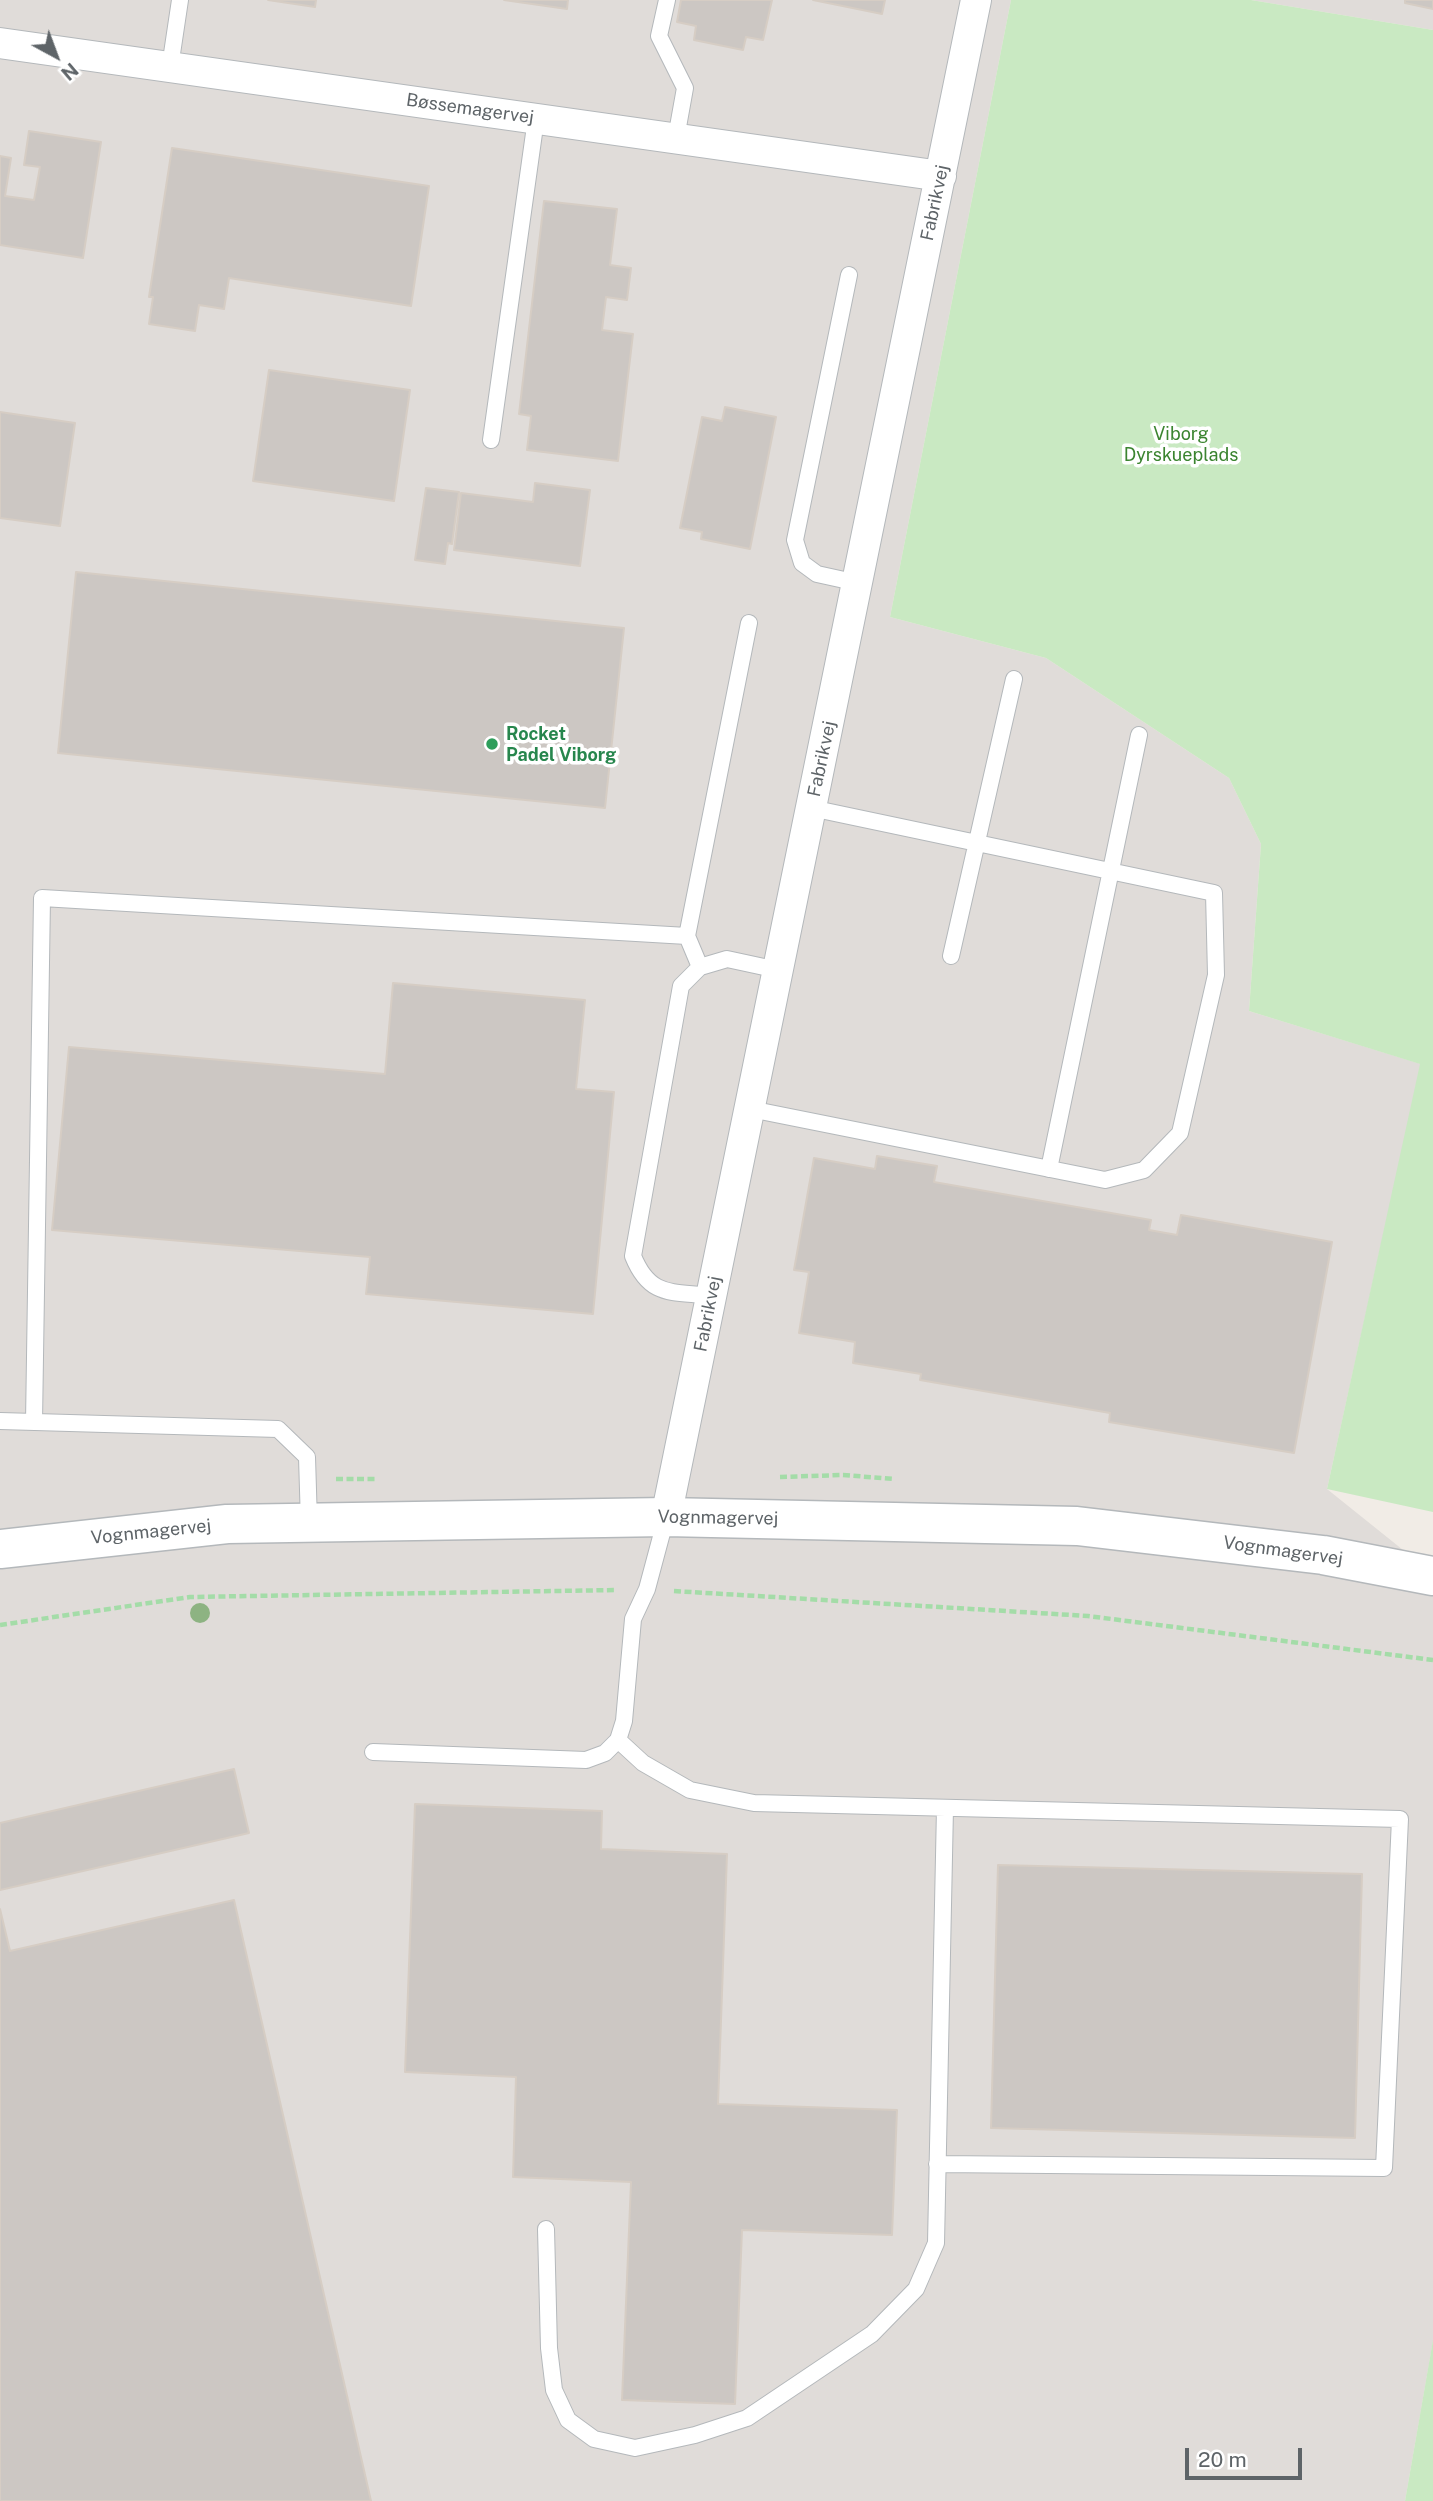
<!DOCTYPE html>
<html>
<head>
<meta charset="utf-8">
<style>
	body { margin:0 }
	#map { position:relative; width:1433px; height:2501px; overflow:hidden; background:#f1ece6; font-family:"Public Sans",sans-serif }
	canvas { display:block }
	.north { position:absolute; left:21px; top:21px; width:70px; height:70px; -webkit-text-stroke:5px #fff; paint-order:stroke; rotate:139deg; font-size:19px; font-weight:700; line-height:28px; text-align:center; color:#5e6468 }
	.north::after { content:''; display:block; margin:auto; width:24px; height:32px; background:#5e6468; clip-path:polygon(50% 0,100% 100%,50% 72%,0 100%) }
	.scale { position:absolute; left:1185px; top:2448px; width:117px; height:32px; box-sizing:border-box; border:4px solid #5e6468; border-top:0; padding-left:9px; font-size:21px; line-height:24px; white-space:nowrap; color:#5e6468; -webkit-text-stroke:5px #fff; paint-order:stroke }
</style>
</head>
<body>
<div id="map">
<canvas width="1433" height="2501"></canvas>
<div class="north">N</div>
<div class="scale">20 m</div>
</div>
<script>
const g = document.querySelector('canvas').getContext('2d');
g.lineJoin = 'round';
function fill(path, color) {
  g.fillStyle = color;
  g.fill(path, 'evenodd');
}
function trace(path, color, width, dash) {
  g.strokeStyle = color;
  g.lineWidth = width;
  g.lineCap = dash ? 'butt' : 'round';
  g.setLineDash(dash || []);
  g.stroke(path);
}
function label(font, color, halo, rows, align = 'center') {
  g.font = font + ' "Public Sans",sans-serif';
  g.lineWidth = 7;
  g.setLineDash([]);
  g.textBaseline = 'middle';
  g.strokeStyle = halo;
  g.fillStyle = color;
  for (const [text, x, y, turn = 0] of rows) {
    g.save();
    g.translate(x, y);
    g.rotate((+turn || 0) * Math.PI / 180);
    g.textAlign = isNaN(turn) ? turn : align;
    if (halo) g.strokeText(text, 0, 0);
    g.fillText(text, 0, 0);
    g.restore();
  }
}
const industrial = new Path2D(`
	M0,0H1011L890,617L1046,658L1229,778L1261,844L1249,1011L1421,1064L1327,1489L1433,1574V2341L1405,2501H0Z
	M1251,0H1433V30Z`);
const green = new Path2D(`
	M1011,0H1251L1433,30V1512L1327,1489L1420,1064L1249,1011L1261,844L1229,778L1046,658L890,617Z
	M1433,2340V2501H1405Z`);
const building = new Path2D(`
	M268,0H316L315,7Z
	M504,0H568L567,9Z
	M681,0H772L763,40L746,37L743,50L694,40L696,26L677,22Z
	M813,0H885L882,14Z
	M1405,0H1433V9L1405,3Z
	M29,131L101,142L83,258L0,245V156L11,158L5,196L34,200L40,167L24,165Z
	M172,148L429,186L411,306L229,278L224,309L199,305L195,331L149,324L153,297H149Z
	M544,201L617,209L610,265L631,268L627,300L606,297L602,330L633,334L618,461L527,450L531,416L519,414Z
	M269,370L410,390L394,501L253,481Z
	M725,407L776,417L750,549L701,539L702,532L680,528L702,417L722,421Z
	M0,412L75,423L60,526L0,518Z
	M535,483L590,490L580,566L454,550L461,493L533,502Z
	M426,488L459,492L452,544L448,543L445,564L415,560Z
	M76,572L624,628L605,808L58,753Z
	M393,983L585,1000L576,1089L614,1092L593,1314L366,1294L370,1257L52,1230L69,1047L385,1074Z
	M877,1156L937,1166L934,1182L1151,1220L1149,1230L1177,1235L1181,1215L1332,1242L1294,1453L1109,1422L1110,1413L920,1380L921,1374L853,1363L855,1342L799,1333L809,1272L794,1270L814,1158L875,1169Z
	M234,1769L249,1833L0,1890V1823Z
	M415,1804L602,1811L601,1849L727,1854L718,2104L897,2110L892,2235L742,2230L735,2404L622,2400L631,2182L513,2177L516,2077L405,2072Z
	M998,1865L1362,1874L1355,2138L991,2128Z
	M234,1900L371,2501H0V1909L10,1951Z`);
const path = new Path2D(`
	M780,1477L843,1475L894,1479
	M336,1479H376
	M674,1591L1088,1616L1433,1660
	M0,1625L190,1597L616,1590`);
const service = new Path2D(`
	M667,0L659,36L685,88L676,138
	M170,67L180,0
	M849,275L795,540L802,563L817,574L858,583
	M491,440L536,119
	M951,956L1014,679
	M700,967L687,936L749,623
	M750,1109L1105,1180L1144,1170L1180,1133L1216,975L1214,893L811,808
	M1049,1169L1139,735
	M711,1296C672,1291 650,1298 633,1256L681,986L700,967L727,959L778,970
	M0,1421L278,1429L307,1457L309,1523
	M34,1422L42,898L687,936
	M618,1740L643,1763L690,1790L754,1803L1400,1819L1384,2168L937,2164
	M373,1752L586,1760L605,1753L618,1740L624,1721L633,1619L647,1589L666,1518
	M546,2229L549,2348L554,2390L568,2420L594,2439L635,2448L695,2435L747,2418L872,2334L916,2289L936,2243L945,1808`);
const minor = new Path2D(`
	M0,43L941,176
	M666,1517L976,0`);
const tertiary = new Path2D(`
	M0,1549L227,1524L666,1517L1077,1526L1323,1555L1433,1576`);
const trees = [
	[200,1613]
];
const markers = [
	[492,744,7,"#2e9e5b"]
];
const streetNames = [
	["Bøssemagervej",470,109,8],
	["Fabrikvej",935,203,-78],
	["Fabrikvej",822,759,-78],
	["Fabrikvej",708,1314,-79],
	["Vognmagervej",718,1518,1],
	["Vognmagervej",151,1532,-6],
	["Vognmagervej",1283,1551,8]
];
const parkNames = [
	["Viborg",1181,434],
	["Dyrskueplads",1181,455]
];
const leisureNames = [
	["Rocket",506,734],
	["Padel Viborg",506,755]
];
fill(industrial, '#e0dcd9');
fill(green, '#c9e9c2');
fill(building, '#ccc7c3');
trace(building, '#d6cdc4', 2);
trace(service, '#b4b8bb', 18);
trace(minor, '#b4b8bb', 32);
trace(tertiary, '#b4b8bb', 41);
trace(path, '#a4dca8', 4.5, [7, 3.5]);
trace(service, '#fff', 16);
trace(minor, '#fff', 30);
trace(tertiary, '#fff', 38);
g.fillStyle = '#8db382';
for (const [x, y] of trees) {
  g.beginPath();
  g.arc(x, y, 10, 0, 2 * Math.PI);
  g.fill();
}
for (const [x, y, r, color] of markers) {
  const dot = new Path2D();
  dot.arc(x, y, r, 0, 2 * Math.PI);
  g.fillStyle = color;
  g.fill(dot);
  trace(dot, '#fff', 2.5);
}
label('18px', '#5e6468', '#fff', streetNames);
label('18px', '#3b8430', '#fff', parkNames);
label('bold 18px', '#27864d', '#fff', leisureNames, 'left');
</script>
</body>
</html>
